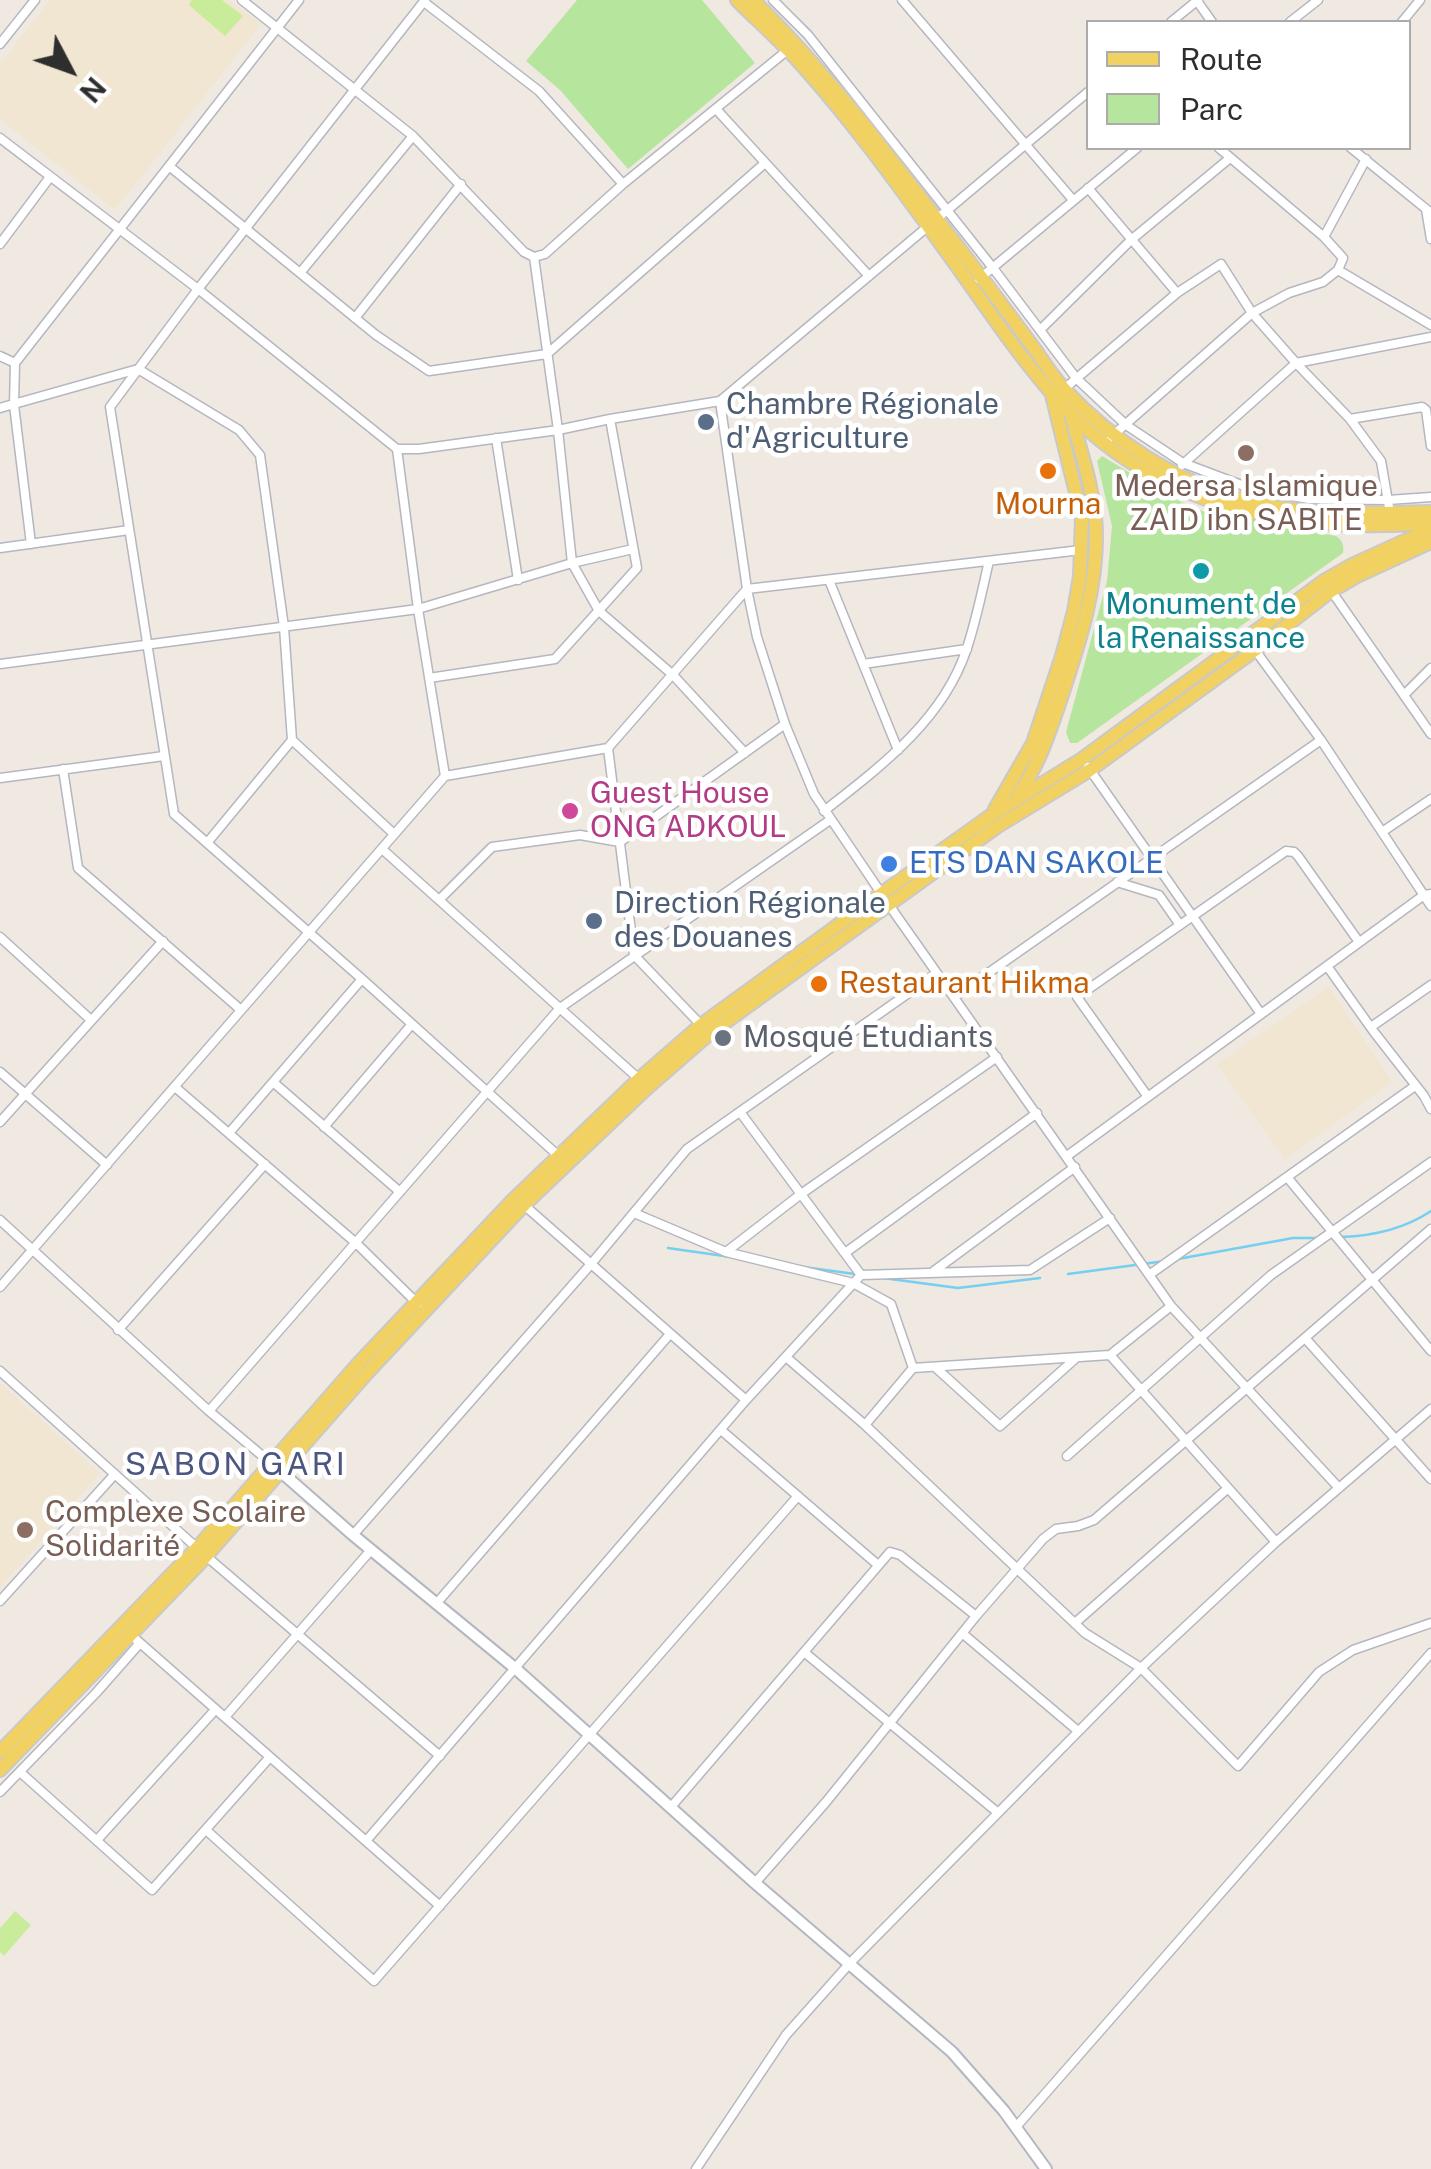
<!DOCTYPE html>
<html>
<head>
<meta charset="utf-8">
<style>
	body { margin:0 }
	#map { position:relative; width:1431px; height:2169px; overflow:hidden; background:#efe9e1; font-family:"Public Sans",sans-serif }
	canvas { display:block }
	.legend { position:absolute; left:1086px; top:20px; width:325px; height:130px; box-sizing:border-box; background:#fff; border:2px solid #ababab; margin:0; padding:12px 18px; list-style:none; font-size:30px; color:#2e2e2e }
	.legend li { display:flex; align-items:center; gap:20px; height:50px }
	.legend b { width:50px; border:2px solid #ababab }
	.north { position:absolute; left:20px; top:20px; width:100px; height:100px; -webkit-text-stroke:8px #fff; paint-order:stroke; rotate:131deg; font-size:28px; font-weight:700; line-height:40px; text-align:center; color:#2e2e2e }
	.north::after { content:''; display:block; margin:auto; width:35px; height:45px; background:#2e2e2e; clip-path:polygon(50% 0,100% 100%,50% 72%,0 100%) }
</style>
</head>
<body>
<div id="map">
<canvas width="1431" height="2169"></canvas>
<ul class="legend">
<li><b style="height:12px;background:#f2d163"></b>Route</li>
<li><b style="height:28px;background:#b6e59e"></b>Parc</li>
</ul>
<div class="north">N</div>
</div>
<script>
const g = document.querySelector('canvas').getContext('2d');
g.lineJoin = 'round';
function fill(path, color) {
  g.fillStyle = color;
  g.fill(path, 'evenodd');
}
function trace(path, color, width, dash) {
  g.strokeStyle = color;
  g.lineWidth = width;
  g.lineCap = dash ? 'butt' : 'round';
  g.setLineDash(dash || []);
  g.stroke(path);
}
function label(font, color, halo, rows, align = 'center') {
  g.font = font + ' "Public Sans",sans-serif';
  g.lineWidth = 9;
  g.setLineDash([]);
  g.textBaseline = 'middle';
  g.strokeStyle = halo;
  g.fillStyle = color;
  for (const [text, x, y, turn = 0] of rows) {
    g.save();
    g.translate(x, y);
    g.rotate((+turn || 0) * Math.PI / 180);
    g.textAlign = isNaN(turn) ? turn : align;
    if (halo) g.strokeText(text, 0, 0);
    g.fillText(text, 0, 0);
    g.restore();
  }
}
const education = new Path2D(`
	M50,0H230L261,24L115,210L0,119V64Z
	M1329,987L1392,1082L1285,1159L1217,1064Z
	M0,1383L100,1473L0,1588Z`);
const green = new Path2D(`
	M577,0H702L755,63L628,169L560,90L526,61Z
	M1102,456L1168,496L1202,511L1336,536C1343,541 1344,545 1343,553L1077,743H1070L1066,732L1107,581L1112,526L1097,461Z`);
const pitch = new Path2D(`
	M192,0H222L243,16L225,36L189,5Z
	M15,1911L31,1925L4,1956L0,1952V1928Z`);
const stream = new Path2D(`
	M1341,1237C1373,1236 1404,1229 1431,1211
	M668,1248L731,1257
	M1178,1259L1293,1238H1318
	M803,1267L855,1274
	M1068,1274L1165,1261
	M883,1278L958,1288L1040,1278`);
const minor = new Path2D(`
	M242,0L413,136L524,252L534,257L558,430L572,563L599,611L673,675L745,753
	M425,0L198,289L110,407L174,814L362,979L562,1159
	M773,0L808,35L993,268L1076,378L1126,425L1183,463L1252,489L1309,499L1388,500L1431,497
	M902,0L1073,200
	M1197,1L1212,22
	M424,2L539,91L623,184
	M1171,22L1198,0
	M1290,22L1318,0
	M1402,22L1420,0
	M0,44L35,0
	M716,109L869,276
	M0,138L198,289L397,449H419L558,430L610,419L720,401L1088,92
	M1219,148L1324,237
	M1351,148L1431,213
	M169,166L376,335L429,371L547,354L765,163
	M1088,188L1177,293
	M1426,209L1431,239
	M0,244L50,177
	M534,257L545,254L623,184L789,49
	M1338,270L1431,325
	M300,273L413,136
	M979,279L1137,148
	M355,318L461,184
	M1040,330L1131,240L1230,158
	M0,356L15,363L14,405L31,544
	M15,363L299,0
	M1064,389L1177,293L1221,264L1252,313L1296,363L1350,419L1381,461L1390,513
	M720,401L747,589L757,637L785,724L814,794L881,893
	M0,408L138,369L239,430L260,455L284,627L292,740L394,834
	M1350,419L1422,407L1426,410L1431,446
	M1111,437L1252,313L1289,293L1323,282L1338,270L1343,258L1324,237L1366,159
	M496,438L518,580
	M397,449L418,609L445,776
	M1182,465L1296,363L1431,337
	M0,548L129,530
	M829,580L898,750
	M1330,589L1431,734
	M1255,650L1321,740L1431,906
	M0,664L418,609L572,563L633,549
	M863,664L967,649
	M429,678L555,659L637,568L610,419
	M1404,695L1431,668
	M608,748L634,955L701,1025
	M1088,767L1261,1014
	M63,769L78,868L241,1010
	M0,778L164,756
	M824,811C880,767 942,721 966,651C976,622 982,591 989,561
	M1382,832L1431,799
	M207,843L292,740
	M382,849L639,1079
	M1117,882L1159,895L1180,925
	M439,900L492,847L580,835L620,842L785,724
	M889,905L1171,1306L1339,1488
	M0,937L91,1020
	M1327,966L1374,1032L1424,1096L1431,1109
	M954,997L1321,740
	M1371,1027L1431,985
	M0,1072L107,1165
	M273,1082L400,1192
	M175,1087L356,1243L418,1304
	M1148,1097L1077,997L1286,851L1294,852L1298,856L1359,942
	M740,1112L861,1275
	M0,1122L163,941
	M324,1127L412,1024
	M229,1133L362,979
	M1067,1156L1424,895L1431,894
	M1287,1177L1431,1351
	M524,1205L746,1400
	M634,1213L726,1252L801,1194L997,1057
	M0,1220L209,1411L272,1464
	M726,1252L853,1283L891,1304L913,1368
	M845,1253L1037,1113
	M934,1271L1075,1167
	M1149,1275L1415,1086
	M0,1287L445,776L608,748L747,589L1081,550
	M118,1330L265,1164
	M1305,1338L1431,1479
	M1110,1355L1276,1542
	M786,1357L865,1425L1085,1633L1141,1668L1238,1766L1319,1672L1353,1650L1431,1623
	M935,1367L1000,1426L1076,1358
	M0,1371L206,1556L440,1756
	M209,1411L560,1008L830,820
	M865,1425L913,1368L1110,1355L1171,1306
	M721,1430L878,1565
	M1067,1456L1271,1275L1431,1162
	M353,1535L591,1264L687,1149L937,973
	M0,1601L115,1474
	M436,1604L670,1334
	M1075,1623L1227,1489
	M962,1633L1078,1731
	M131,1635L440,1906
	M804,1652L997,1812
	M225,1717L371,1550
	M20,1772L152,1890L270,1757
	M0,1792L96,1693L140,1643
	M671,1807L890,1552L900,1555L976,1616
	M206,1830L374,1981L798,1496
	M97,1840L215,1710
	M366,1841L746,1400L861,1275L1030,1270L1110,1218
	M755,1883L826,1802L976,1616L1043,1539L1056,1529L1078,1526L1094,1520L1431,1229
	M1016,2127L1431,1653
	M696,2169L786,2035L850,1963L1141,1668L1276,1542L1431,1409`);
const tertiary = new Path2D(`
	M280,1471L353,1535L516,1669L755,1883L952,2052L1004,2111L1046,2169`);
const primary = new Path2D(`
	M737,0C755,18 774,35 791,53C848,115 897,183 946,251C982,300 1015,352 1056,398C1154,508 1290,534 1431,523
	M753,0C834,80 896,166 965,256C988,286 1011,317 1033,347C1043,361 1053,377 1065,390C1112,441 1175,481 1243,500C1304,517 1368,513 1431,512
	M1018,794C1038,767 1048,736 1059,704C1079,644 1101,580 1095,516C1091,481 1079,445 1070,412
	M995,809L1033,743L1062,656L1074,611L1080,576L1082,517L1052,395
	M0,1752L198,1547L358,1364L512,1201L639,1079L701,1025L881,894L993,814L1082,759L1324,581L1352,565L1431,529
	M0,1770L199,1564L367,1373L524,1205L647,1088L709,1034L998,826L1090,770L1255,650L1331,591L1357,576L1431,542`);
const markers = [
	[706,422,10,"#5c6f8a"],
	[1246,453,10,"#8d6e63"],
	[1048,471,10,"#e8710a"],
	[1201,571,10,"#0f9aa8"],
	[570,811,10,"#d1479c"],
	[889,864,10,"#3f7fe0"],
	[594,921,10,"#5c6f8a"],
	[819,984,10,"#e8710a"],
	[723,1038,10,"#6b7280"],
	[25,1530,10,"#8d6e63"]
];
const serviceNames = [
	["Chambre Régionale",726,405],
	["d'Agriculture",726,439],
	["Direction Régionale",614,904],
	["des Douanes",614,938]
];
const educationNames = [
	["Medersa Islamique",1246,487],
	["ZAID ibn SABITE",1246,521],
	["Complexe Scolaire",45,1513,"left"],
	["Solidarité",45,1547,"left"]
];
const foodNames = [
	["Mourna",1048,505],
	["Restaurant Hikma",839,984,"left"]
];
const cultureNames = [
	["Monument de",1201,605],
	["la Renaissance",1201,639]
];
const hotelNames = [
	["Guest House",590,794],
	["ONG ADKOUL",590,828]
];
const shopNames = [
	["ETS DAN SAKOLE",909,864]
];
const worshipNames = [
	["Mosqué Etudiants",743,1038]
];
const neighbourhoodNames = [
	["SABON GARI",236,1465]
];
fill(education, '#f0e6d1');
fill(green, '#b6e59e');
fill(pitch, '#c9ec9a');
trace(stream, '#75cff0', 2.5);
trace(minor, '#b4b7c1', 11);
trace(tertiary, '#b4b7c1', 14);
trace(primary, '#c9c9c9', 16);
trace(minor, '#fff', 8);
trace(tertiary, '#fff', 10);
trace(primary, '#f2d163', 12);
for (const [x, y, r, color] of markers) {
  const dot = new Path2D();
  dot.arc(x, y, r, 0, 2 * Math.PI);
  g.fillStyle = color;
  g.fill(dot);
  trace(dot, '#fff', 4);
}
label('30px', '#4e5e75', '#fff', serviceNames, 'left');
label('30px', '#785e54', '#fff', educationNames);
label('30px', '#c56008', '#fff', foodNames);
label('30px', '#0d838f', '#fff', cultureNames);
label('30px', '#b23c85', '#fff', hotelNames, 'left');
label('30px', '#366cbe', '#fff', shopNames, 'left');
label('30px', '#5b616d', '#fff', worshipNames, 'left');
g.letterSpacing = '2.5px';
label('32px', '#4d5680', '#fff', neighbourhoodNames);
g.letterSpacing = '0px';
</script>
</body>
</html>
